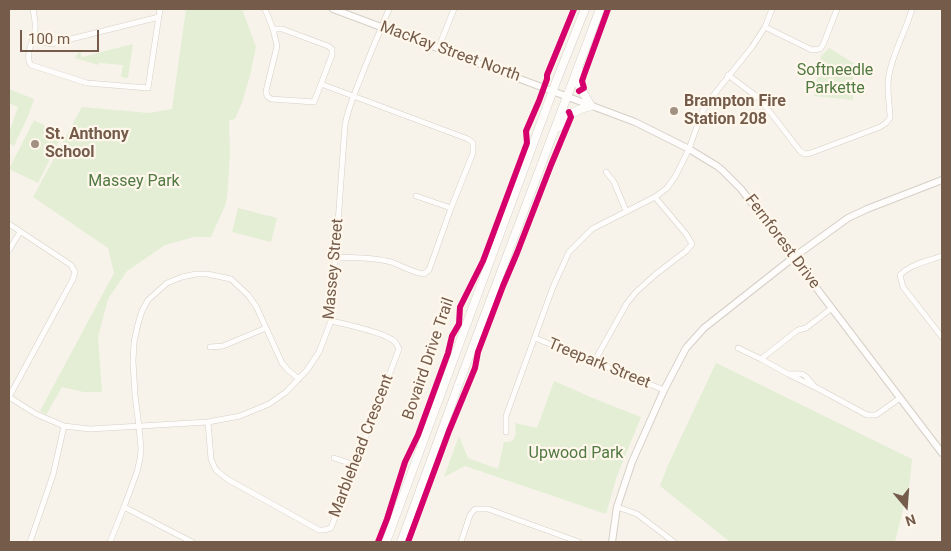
<!DOCTYPE html>
<html>
<head>
<meta charset="utf-8">
<style>
	body { margin:0 }
	#map { position:relative; width:951px; height:551px; overflow:hidden; background:#f7f3ea; font-family:Roboto,sans-serif }
	canvas { display:block }
	.frame { position:absolute; inset:0; border:10px solid #745b4a; pointer-events:none }
	.north { position:absolute; left:881px; top:481px; width:50px; height:50px; -webkit-text-stroke:4px #fff7eb; paint-order:stroke; rotate:162deg; font-size:14px; font-weight:700; line-height:20px; text-align:center; color:#745b4a }
	.north::after { content:''; display:block; margin:auto; width:18px; height:22px; background:#745b4a; clip-path:polygon(50% 0,100% 100%,50% 72%,0 100%) }
	.scale { position:absolute; left:20px; top:30px; width:79px; height:22px; box-sizing:border-box; border:2px solid #745b4a; border-top:0; padding-left:6px; font-size:15px; line-height:18px; white-space:nowrap; color:#745b4a; -webkit-text-stroke:4px #fff7eb; paint-order:stroke }
</style>
</head>
<body>
<div id="map">
<canvas width="951" height="551"></canvas>
<div class="frame"></div>
<div class="north">N</div>
<div class="scale">100 m</div>
</div>
<script>
const g = document.querySelector('canvas').getContext('2d');
g.lineJoin = 'round';
function fill(path, color) {
  g.fillStyle = color;
  g.fill(path, 'evenodd');
}
function trace(path, color, width, dash) {
  g.strokeStyle = color;
  g.lineWidth = width;
  g.lineCap = dash ? 'butt' : 'round';
  g.setLineDash(dash || []);
  g.stroke(path);
}
function label(font, color, halo, rows, align = 'center') {
  g.font = font + ' Roboto,sans-serif';
  g.lineWidth = 4.5;
  g.setLineDash([]);
  g.textBaseline = 'middle';
  g.strokeStyle = halo;
  g.fillStyle = color;
  for (const [text, x, y, turn = 0] of rows) {
    g.save();
    g.translate(x, y);
    g.rotate((+turn || 0) * Math.PI / 180);
    g.textAlign = isNaN(turn) ? turn : align;
    if (halo) g.strokeText(text, 0, 0);
    g.fillText(text, 0, 0);
    g.restore();
  }
}
const green = new Path2D(`
	M186,9H242L256,47L250,75L242,103L235,119L230,120L229,123L230,153L227,197L225,206L211,237H194L165,245L127,271L108,299L98,337L102,392H83L62,387L46,415L40,411L114,273L108,248L33,197L82,107L149,113L172,109Z
	M133,44L128,78L121,77L123,65L99,63L98,65L75,58L80,50L82,57Z
	M829,48L855,64L853,80V100L814,96L821,56Z
	M9,89L34,99L29,114L14,146L9,143V130H10L18,107L9,103Z
	M34,120L62,135L38,183L9,169Z
	M238,208L277,218L271,242L232,232Z
	M716,363L912,459L910,481L895,542H730L660,486L668,465Z
	M554,381L600,401L641,417L617,476L606,514L465,466L444,477L459,436L468,458L498,469L504,442C518,443 516,432 515,423L537,428Z`);
const minor = new Path2D(`
	M33,9C34,16 36,23 35,30C34,40 24,56 31,65L87,83L148,88L160,9
	M265,9L273,29L277,46L266,91L267,96L271,99L314,102L321,84L468,139L473,143V153L451,208L429,270L424,274C412,272 402,266 391,262C373,257 354,258 336,257
	M765,27L812,50L820,49L823,45L837,9
	M273,29H282L328,46L332,49V55L321,84
	M33,39L51,44L159,17
	M438,49L454,9
	M728,75L760,99L800,151L805,154L811,153L880,127L886,123L890,118C890,104 886,90 889,75C893,52 906,31 912,9
	M606,172L614,182L626,211
	M416,196L451,208
	M9,224L71,265L75,272L73,279L9,397
	M9,250L20,232
	M942,256C928,261 911,264 900,275L903,287L942,337
	M535,338L664,390
	M210,347L223,346L266,328
	M738,348L761,359L788,374L817,388L867,415H876L900,398
	M761,359L798,330L806,328L832,308
	M594,362L627,303L636,292L656,274L686,251L692,244L686,234L655,197
	M789,374C806,373 803,373 814,386
	M9,397L36,414L64,426L90,429L208,422L240,416L269,404L286,392L307,370L319,352L331,321L345,125C348,108 355,93 361,77C370,54 380,31 389,9
	M208,422L211,459L214,466L216,470L227,479L319,530H324L331,528L399,349C398,347 397,344 395,342C387,333 345,324 331,321
	M506,432V416L553,287L569,252L592,229L655,197L667,188L675,177L689,149L702,112L712,97L752,47L765,27L772,9
	M334,458L355,465
	M124,507L192,542
	M617,507L637,514L674,542
	M30,542L53,475L64,426
	M110,542L124,507L137,472L140,459L141,449L139,427L135,395L133,361L134,342L138,324L142,311L148,300L167,283L182,277L196,274H207L231,279L248,295L256,306L282,363L288,370L299,379
	M461,542L470,515L475,509H488L579,542`);
const tertiary = new Path2D(`
	M333,9L635,122L689,149L717,166L722,170L741,189L942,453
	M612,542L617,507L632,462L664,390L686,348L704,328L794,257L848,218L867,209L942,180`);
const secondary = new Path2D(`
	M559,127C569,113 575,110 591,106L578,84L579,71
	M386,542L556,82L585,9
	M401,542L461,378L600,9`);
const cycleway = new Path2D(`
	M579,91L584,88L582,81L584,75L608,9
	M539,101L547,79V75L574,9
	M378,542L387,519L405,462L418,435L448,353L452,336L459,324L460,307L483,261L527,143L526,131L539,101
	M408,542L449,431L475,368L478,352L503,286L517,253L551,165L571,117L569,112`);
const markers = [
	[674,111,5,"#a29082"],
	[35,144,5,"#a29082"]
];
const streetNames = [
	["MacKay Street North",450,52,20],
	["Fernforest Drive",782,242,53],
	["Massey Street",334,269,-85],
	["Bovaird Drive Trail",429,359,-71],
	["Treepark Street",599,364,22],
	["Marblehead Crescent",362,446,-69]
];
const parkNames = [
	["Softneedle",835,71],
	["Parkette",835,89],
	["Massey Park",134,182],
	["Upwood Park",576,454]
];
const poiNames = [
	["Brampton Fire",684,102],
	["Station 208",684,120],
	["St. Anthony",45,135],
	["School",45,153]
];
fill(green, '#e3eed5');
trace(minor, '#d5cfc7', 6);
trace(tertiary, '#d5cfc7', 8);
trace(secondary, '#d6cfc6', 9);
trace(minor, '#fefdfc', 5);
trace(tertiary, '#fefdfc', 6);
trace(secondary, '#fefdfc', 8);
trace(cycleway, '#d6006c', 6);
for (const [x, y, r, color] of markers) {
  const dot = new Path2D();
  dot.arc(x, y, r, 0, 2 * Math.PI);
  g.fillStyle = color;
  g.fill(dot);
  trace(dot, '#fff7eb', 2);
}
label('16px', '#745b4a', '#fff7eb', streetNames);
label('16px', '#517942', '#fff7eb', parkNames);
label('bold 16px', '#745b4a', '#fff7eb', poiNames, 'left');
</script>
</body>
</html>
